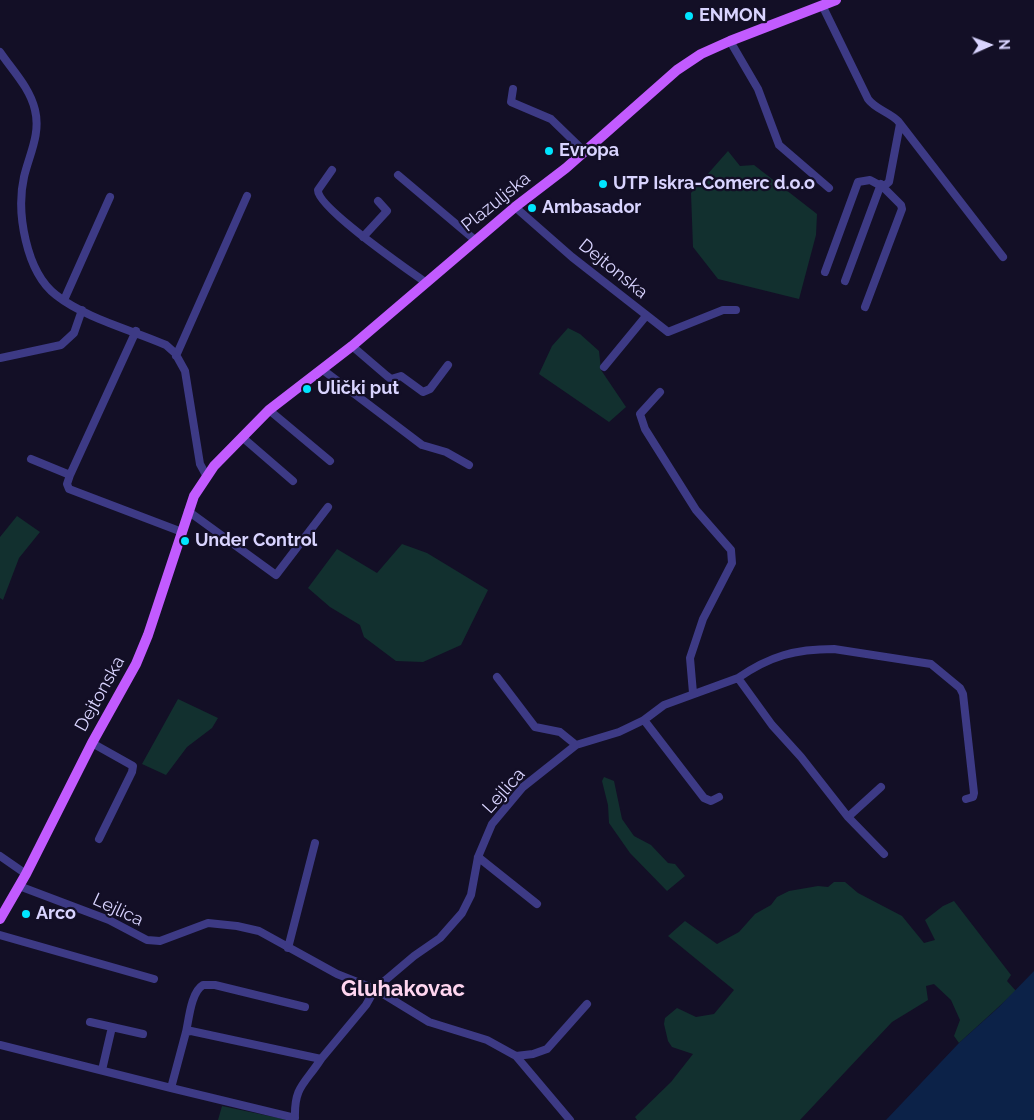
<!DOCTYPE html>
<html>
<head>
<meta charset="utf-8">
<style>
	body { margin:0 }
	#map { position:relative; width:1034px; height:1120px; overflow:hidden; background:#130f26; font-family:Raleway,sans-serif }
	canvas { display:block }
	.north { position:absolute; left:964px; top:20px; width:50px; height:50px; -webkit-text-stroke:4px #130f26; paint-order:stroke; rotate:88deg; font-size:14px; font-weight:700; line-height:20px; text-align:center; color:#d9d4ff }
	.north::after { content:''; display:block; margin:auto; width:18px; height:22px; background:#d9d4ff; clip-path:polygon(50% 0,100% 100%,50% 72%,0 100%) }
</style>
</head>
<body>
<div id="map">
<canvas width="1034" height="1120"></canvas>
<div class="north">N</div>
</div>
<script>
const g = document.querySelector('canvas').getContext('2d');
g.lineJoin = 'round';
function fill(path, color) {
  g.fillStyle = color;
  g.fill(path, 'evenodd');
}
function trace(path, color, width, dash) {
  g.strokeStyle = color;
  g.lineWidth = width;
  g.lineCap = dash ? 'butt' : 'round';
  g.setLineDash(dash || []);
  g.stroke(path);
}
function label(font, color, halo, rows, align = 'center') {
  g.font = font + ' Raleway,sans-serif';
  g.lineWidth = 4.5;
  g.setLineDash([]);
  g.textBaseline = 'middle';
  g.strokeStyle = halo;
  g.fillStyle = color;
  for (const [text, x, y, turn = 0] of rows) {
    g.save();
    g.translate(x, y);
    g.rotate((+turn || 0) * Math.PI / 180);
    g.textAlign = isNaN(turn) ? turn : align;
    if (halo) g.strokeText(text, 0, 0);
    g.fillText(text, 0, 0);
    g.restore();
  }
}
const green = new Path2D(`
	M728,151L740,166L754,165L817,214L816,235L799,299L718,279L693,247L691,193Z
	M568,328L580,334L599,351L601,370L626,407L609,422L539,374L552,346Z
	M17,516L40,532L19,558L3,600L0,598V537Z
	M402,544L427,553L488,590L461,645L423,662L396,661L364,637L360,625L330,607L308,588L337,549L377,573Z
	M178,699L218,718L212,728L187,747L166,775L142,764Z
	M604,777L614,781L622,819L634,836L651,845L668,863L675,864L685,876L667,891L630,853L609,823L608,805L602,781Z
	M834,882H845L858,893L902,916L924,943L935,940L925,920L943,906L954,901L1011,975L1007,981L1016,991L959,1043L954,1036L960,1020L951,1000L934,984L926,986L928,1000L892,1022L800,1120H637L635,1117L671,1082L693,1054L672,1047L668,1041L664,1024L665,1018L677,1008L696,1017L714,1014L734,990L668,936L685,921L717,944L739,932L755,914L771,905L777,897L789,891L818,886L828,887Z
	M222,1106L288,1120H218Z`);
const water = new Path2D(`
	M1034,971V1120H886L959,1043L999,1007Z`);
const minor = new Path2D(`
	M822,5L868,99C875,109 889,112 898,121L1003,257
	M730,41L758,89L779,145L829,188
	M0,52C13,71 30,88 35,110C41,134 29,155 24,177C16,212 26,272 56,295C85,318 132,330 166,345L175,353L185,371L200,464L206,475
	M513,89L511,102L551,119L585,152
	M332,170L318,190C317,207 407,269 425,282
	M398,175L475,240
	M515,207L572,257L668,332L723,310H736
	M363,237L387,211L378,201
	M825,272L858,182L870,180L883,187L889,182L900,124
	M845,281L881,184
	M64,300L110,197
	M865,307L902,209L901,205L883,187
	M352,346L387,376L391,379L401,376L423,392L430,389L448,365
	M176,356L247,196
	M0,358L61,345L74,333L82,310
	M604,367L646,316
	M323,370L422,445L446,452L469,465
	M660,392L640,414L645,429L696,510L731,550L732,563L703,619L690,658L693,693
	M269,410L330,461
	M242,437L293,481
	M31,459L70,475L67,484L69,489L182,532
	M70,475L136,331
	M188,511L276,575L328,507
	M497,677L535,727L560,732L576,745
	M738,678C770,656 795,649 834,649L931,664L960,688L963,694L974,793L973,797L966,799
	M644,720L704,798L711,801L719,797
	M92,743L133,766L132,772L99,839
	M848,817L881,787
	M0,856L26,874
	M478,857L537,904
	M19,886L109,920L147,940L160,941L208,923L237,926L259,931L337,974L375,989L429,1022L487,1040L516,1056L533,1054L547,1049L587,1004
	M0,935L154,979
	M288,948L315,843
	M90,1022L143,1034
	M186,1032C189,1019 191,992 203,985H215L305,1007
	M0,1045L171,1088L186,1032L191,1031L321,1059L366,1005L375,989L414,956L440,938L462,913L471,895L478,857L492,824L523,787L576,745L619,732L644,720L664,705L738,678L772,725L801,757L848,817L884,854
	M516,1056L570,1120
	M102,1070L112,1027
	M171,1088L295,1118C294,1086 305,1084 321,1059`);
const major = new Path2D(`
	M0,919L26,874L92,743L136,664L148,635L194,496L214,466L269,410L352,346L515,207L566,168L677,70L701,54L730,41L836,0`);
const markers = [
	[689,16,5,"#00e5ff"],
	[549,151,5,"#00e5ff"],
	[603,184,5,"#00e5ff"],
	[532,208,5,"#00e5ff"],
	[307,389,5,"#00e5ff"],
	[185,541,5,"#00e5ff"],
	[26,914,5,"#00e5ff"]
];
const poiNames = [
	["ENMON",699,16],
	["Evropa",559,151],
	["UTP Iskra-Comerc d.o.o",613,184],
	["Ambasador",542,208],
	["Ulički put",317,389],
	["Under Control",195,541],
	["Arco",36,914]
];
const streetNames = [
	["Plazuljska",496,202,-39],
	["Dejtonska",613,269,39],
	["Dejtonska",100,694,-61],
	["Lejlica",504,791,-48],
	["Lejlica",118,910,25]
];
const districtNames = [
	["Gluhakovac",403,989]
];
fill(green, '#12302f');
fill(water, '#0c2248');
trace(minor, '#3d3a85', 8);
trace(major, '#c25bff', 10);
for (const [x, y, r, color] of markers) {
  const dot = new Path2D();
  dot.arc(x, y, r, 0, 2 * Math.PI);
  g.fillStyle = color;
  g.fill(dot);
  trace(dot, '#130f26', 2);
}
label('bold 18px', '#d9d4ff', '#130f26', poiNames, 'left');
label('18px', '#d9d4ff', '#130f26', streetNames);
label('bold 22px', '#ffd6f0', '#130f26', districtNames);
</script>
</body>
</html>
